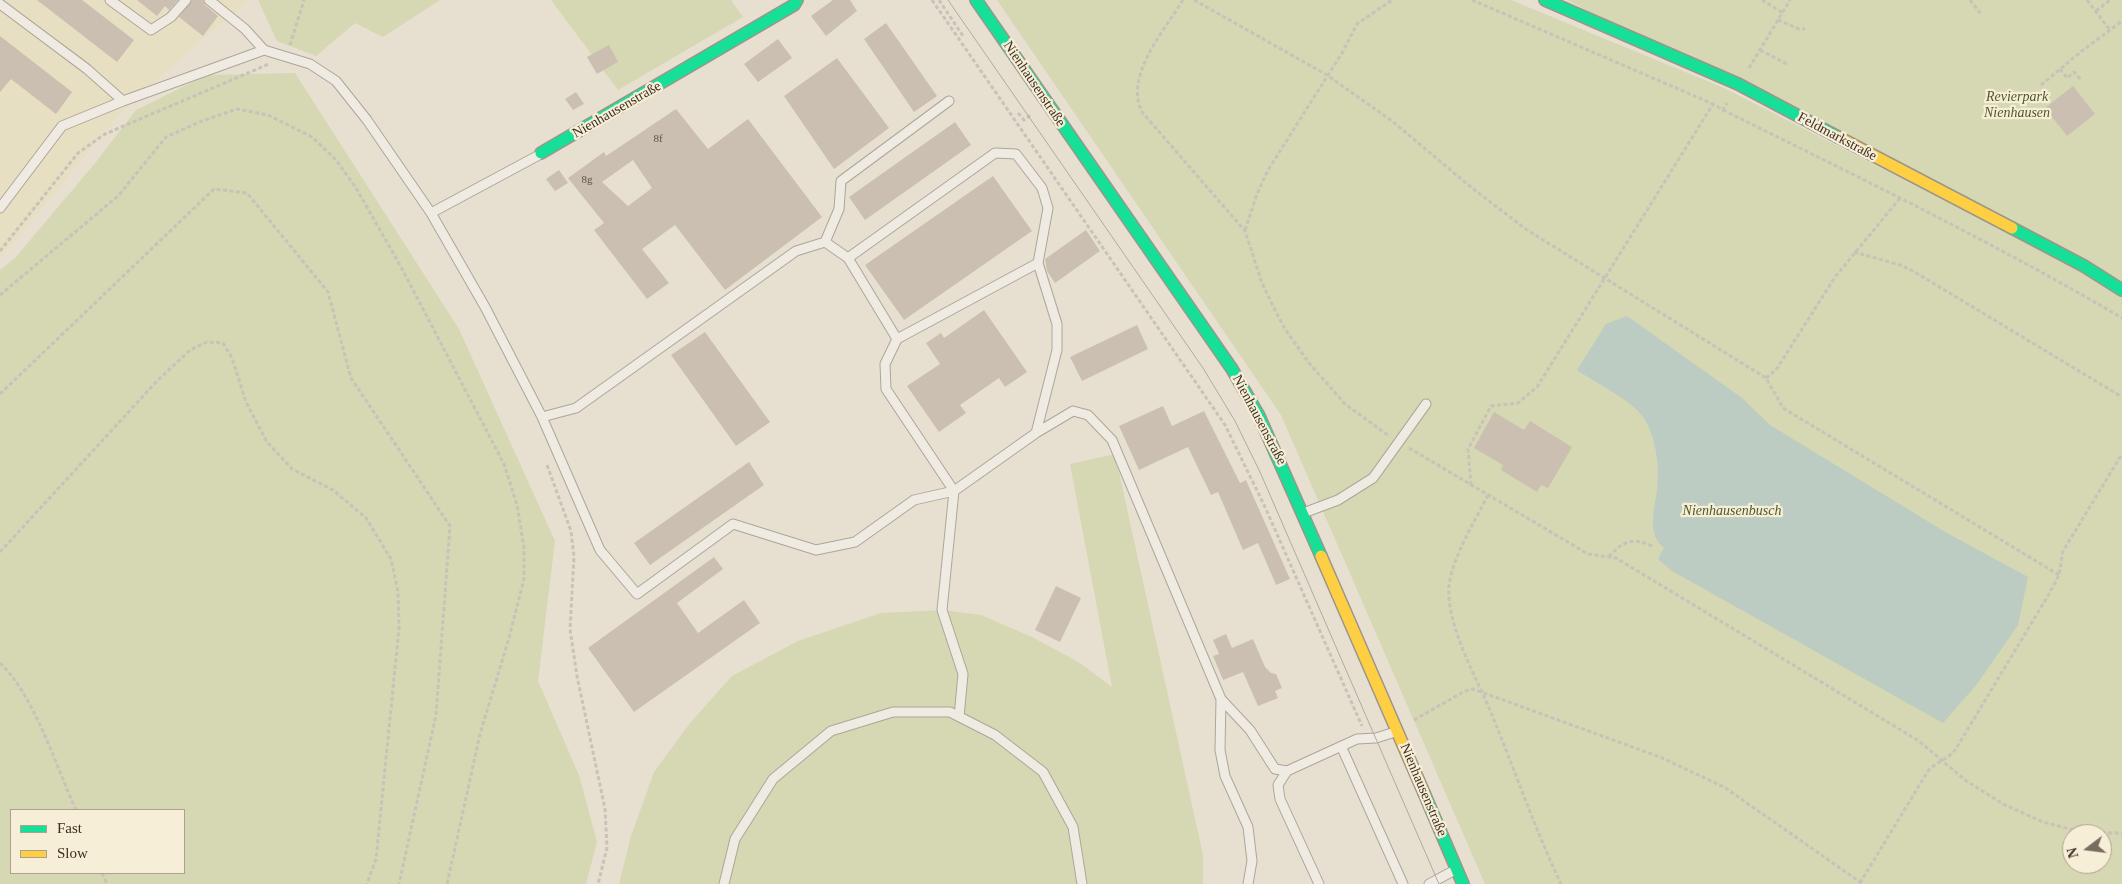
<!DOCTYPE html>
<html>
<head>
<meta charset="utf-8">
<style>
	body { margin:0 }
	#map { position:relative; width:2122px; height:884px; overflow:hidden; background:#e7e0d1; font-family:"Times New Roman",serif }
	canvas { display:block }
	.legend { position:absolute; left:10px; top:809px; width:175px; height:65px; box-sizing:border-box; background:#f7eed8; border:1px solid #ada18e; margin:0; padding:6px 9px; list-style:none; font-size:15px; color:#3d2e20 }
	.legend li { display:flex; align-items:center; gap:10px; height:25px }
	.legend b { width:25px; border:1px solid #ada18e }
	.north { position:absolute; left:2062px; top:824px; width:50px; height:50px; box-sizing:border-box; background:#f7eed8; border:1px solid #ada18e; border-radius:50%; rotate:255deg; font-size:14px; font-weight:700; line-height:20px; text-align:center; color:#3d2e20 }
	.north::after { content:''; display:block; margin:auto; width:18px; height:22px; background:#786c5e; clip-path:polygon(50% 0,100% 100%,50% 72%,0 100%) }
</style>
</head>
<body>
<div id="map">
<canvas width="2122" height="884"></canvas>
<ul class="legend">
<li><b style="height:6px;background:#16e098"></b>Fast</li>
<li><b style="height:6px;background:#ffcf43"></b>Slow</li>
</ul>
<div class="north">N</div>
</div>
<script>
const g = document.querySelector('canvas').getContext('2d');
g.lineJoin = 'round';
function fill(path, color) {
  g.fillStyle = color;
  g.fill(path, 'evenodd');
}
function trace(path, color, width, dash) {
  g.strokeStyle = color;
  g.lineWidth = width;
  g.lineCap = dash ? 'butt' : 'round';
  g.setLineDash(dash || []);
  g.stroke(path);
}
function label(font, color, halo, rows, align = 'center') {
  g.font = font + ' "Times New Roman",serif';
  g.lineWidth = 4.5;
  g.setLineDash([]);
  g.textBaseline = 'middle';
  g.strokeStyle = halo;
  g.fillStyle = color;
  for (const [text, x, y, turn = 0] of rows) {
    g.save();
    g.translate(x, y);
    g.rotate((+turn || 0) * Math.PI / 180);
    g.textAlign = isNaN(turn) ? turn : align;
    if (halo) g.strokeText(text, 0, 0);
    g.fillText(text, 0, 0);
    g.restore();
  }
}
const farmland = new Path2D(`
	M0,0H251L203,38L117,117L0,259Z`);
const green = new Path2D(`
	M258,0H440L383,37L355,23L316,56L277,41Z
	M551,0H731L743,17L618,90Z
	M997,0H1511L1724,88L2122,291V884H1485L1281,415ZM2072,834H2102V864H2072Z
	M1567,0H2122V288Z
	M295,73L459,329L555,541L538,681L579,775L597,842L586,884H0V270L15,258L96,162L136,110L207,75ZM11,810H184V873H11Z
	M1115,454L1203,855V884H619L631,836L654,772L690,723L732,676L798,641L881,613L942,610L981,615L1032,637L1080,663L1112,687L1070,464Z`);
const water = new Path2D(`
	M1627,316L1742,398L1770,425L1947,533L2028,577L2018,625L1977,684L1943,723L1672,571L1658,559L1664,548C1646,534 1655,509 1657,490C1660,466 1656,429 1638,411C1626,398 1593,381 1577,370L1606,324Z`);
const building = new Path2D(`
	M37,0H82L134,40L117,62Z
	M137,0H178L169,10L165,6L157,16Z
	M192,0H203L205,5L218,16L203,36L179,17Z
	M833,0H850L857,11L826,36L811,16Z
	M886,23L937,96L914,112L864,39Z
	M0,36L72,92L56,114L11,79L0,92Z
	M778,39L792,58L758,82L744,64Z
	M609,45L618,62L597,74L587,57Z
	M837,58L889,128L834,169L784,96Z
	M2073,86L2095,114L2067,136L2045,108Z
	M576,92L584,104L573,110L565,99Z
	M676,109L708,149L748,119L822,217L725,290L675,225L642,249L669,283L647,299L594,230L604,223L568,178L604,152L606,156ZM633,160L652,188L628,206L602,182Z
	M955,122L971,145L865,220L849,197Z
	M559,170L568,183L555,191L546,179Z
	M993,176L1032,231L904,320L865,265Z
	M1086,230L1100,251L1055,283L1047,271L1045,259Z
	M984,310L1027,372L1005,387L999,378L960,405L966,413L939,432L907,386L940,364L926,343L941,333L944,338Z
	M1137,325L1148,349L1082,381L1070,357Z
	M705,332L770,422L736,446L671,355Z
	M1163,406L1172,426L1204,411L1240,483L1246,480L1290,579L1276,585L1258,543L1243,550L1218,492L1211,495L1188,447L1139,470L1119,426Z
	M1494,412L1524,430L1530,421L1572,447L1548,488L1541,485L1537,492L1501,470L1503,465L1474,448Z
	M749,462L764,485L650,565L634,543Z
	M714,557L723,569L677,603L698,633L744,600L760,623L634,712L588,648Z
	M1056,586L1081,598L1060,642L1035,630Z
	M1226,634L1232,648L1253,639L1265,667L1271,673L1276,674L1282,688L1275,691L1278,698L1258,706L1243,672L1223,680L1213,656L1219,654L1213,640Z`);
const path = new Path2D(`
	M932,0L1225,425L1265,507L1362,726
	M939,0L963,36
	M1183,0C1164,31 1124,76 1142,112L1245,231L1262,283L1274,308L1285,329L1309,363L1345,404L1389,436
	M1194,0L1327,75L1392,121L1472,188L1527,230L1766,378L1783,408L2059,575
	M1472,0L1713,104
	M1762,0L1783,13
	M1970,0L1981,14
	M2087,0L2110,30
	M2096,11L2110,0
	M1778,20L1799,29H1805
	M290,45L304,0
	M1760,50L1787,64
	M1749,68L1790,0
	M2060,69L2067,78L2074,72L2081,80
	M2041,85L2083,50L2122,21
	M1723,110C1858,177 1993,242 2122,318
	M1018,113L1024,120L1032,114
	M1245,230L1257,194L1268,170L1342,53L1357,24L1392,0
	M0,251L78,153L105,134L269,64
	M1854,252L1900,265L1913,271L2122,397
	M0,295L118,196L166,137L202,121L237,109L268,115L312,137L336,160L356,188L400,265L504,464L517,505L524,548V579L509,638L480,734L447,884
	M1766,378L1776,370L1835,277L1901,197
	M0,394L214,189L247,193L328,292L351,378L450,526L436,715L399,884
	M1409,448L1588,554L1616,558L1919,741L1965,780L2003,804L2043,822L2085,833H2122
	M547,465L571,531L574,557L570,629L577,676L605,809L607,848L598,884
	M1471,485L1468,449L1491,406L1518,403L1537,387L1713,104L1723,110L1727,103
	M1488,495C1475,521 1452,558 1449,586C1446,626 1477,678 1492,715C1515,771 1535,829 1561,884
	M0,552L157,381L190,350L207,342L223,343L232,358L246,402L267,442L292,469L333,490L366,518L391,559L398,591L399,628L376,859L367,884
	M1609,557C1622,541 1633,537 1652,546
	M0,663C34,695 56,766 76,810
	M1414,720L1465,691L1473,689L1660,757L1724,787L1863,884
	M102,873L107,884
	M1860,883L1928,771C1937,761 1950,759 1957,747L2049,594L2059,575L2063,551L2122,454`);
const lane = new Path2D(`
	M110,0L151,30L171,17L186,0
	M209,0L245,29L264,50
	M0,4L87,69L123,101L62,126L0,208
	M123,101L264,50L310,64L336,81L367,120L431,213L485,307L542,417L600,550L637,594L733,524L816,550L855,542L914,500L954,491L1036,433L1073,411L1088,415L1112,440L1221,699L1220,750L1225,776L1248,827L1252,861L1248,884
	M431,213L539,155
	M825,242L839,209L841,181L949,101
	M848,258L995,153L1016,154L1042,188L1048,208L1038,263L1057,324V350L1036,433
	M897,339L1038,263
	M542,417L576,408L796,251L825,242L848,258L897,339L885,364L886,389L954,491L942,610L963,674L959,717
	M1306,512L1338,500L1373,478L1426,404
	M1221,699L1250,730L1275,769L1287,771L1357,739L1376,738L1395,732
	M1341,746L1403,884
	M1287,771L1278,785L1280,799L1319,884
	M724,884L735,839L773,779L831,731L893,712H950L995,735L1043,772L1073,827L1082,884
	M1429,884L1455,870`);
const fast = new Path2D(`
	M976,0L1232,369L1259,416L1321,556
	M1545,0L1738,84L1838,137
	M541,153L794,5L797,0
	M2012,228L2084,266L2122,290
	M1424,793L1463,884`);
const slow = new Path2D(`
	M1838,137L2012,228
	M1321,556L1424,793`);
const tram = new Path2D(`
	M948,0L1203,368L1235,421L1260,472L1439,884`);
const numberNames = [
	["8f",658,139],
	["8g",587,180]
];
const streetNames = [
	["Nienhausenstraße",1034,84,56],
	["Nienhausenstraße",617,110,-30],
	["Feldmarkstraße",1837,137,28],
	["Nienhausenstraße",1259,420,62],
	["Nienhausenstraße",1423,790,67]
];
const parkNames = [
	["Revierpark",2017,97],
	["Nienhausen",2017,113],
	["Nienhausenbusch",1732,511]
];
fill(farmland, '#e6dfc2');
fill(green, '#d6d7b3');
fill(water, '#bcccc2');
fill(building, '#cbbfb2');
trace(lane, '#ada599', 11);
trace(fast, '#9c958a', 14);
trace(slow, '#9c958a', 14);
trace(path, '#c8c2b9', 3, [4, 2.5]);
trace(lane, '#efebe3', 9);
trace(fast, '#16e098', 11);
trace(slow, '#ffcf43', 11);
trace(tram, '#afaaa2', 1);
label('11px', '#605244', null, numberNames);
label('14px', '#3d2e20', '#f7eed8', streetNames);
label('italic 14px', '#4d5a26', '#f7eed8', parkNames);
</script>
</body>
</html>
